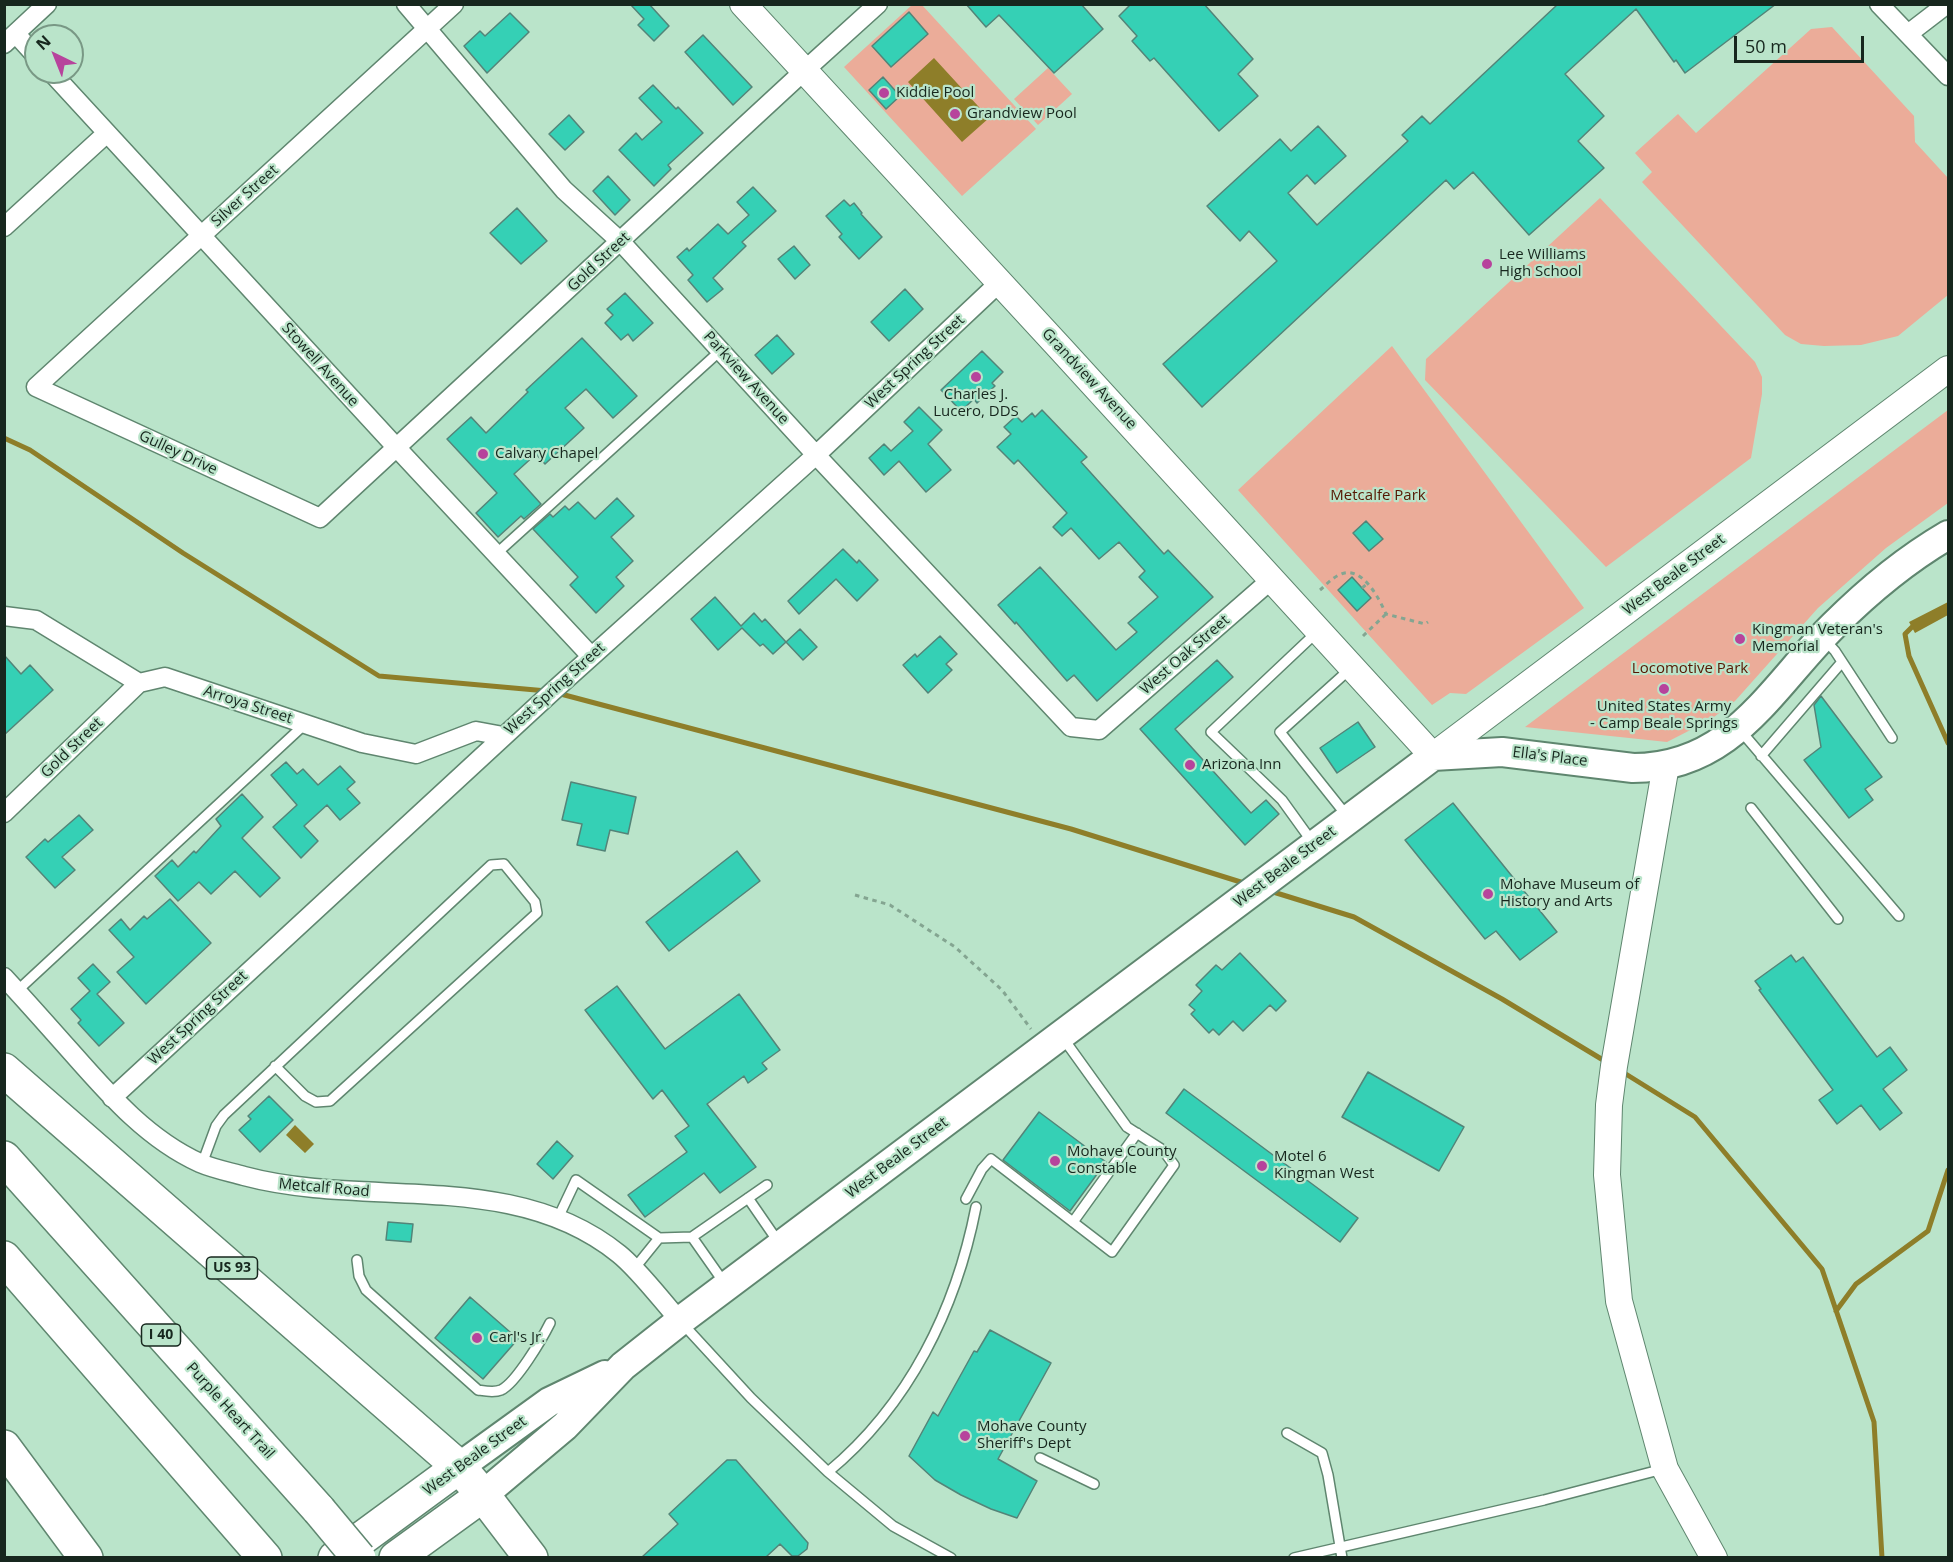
<!DOCTYPE html>
<html>
<head>
<meta charset="utf-8">
<style>
	body { margin:0 }
	#map { position:relative; width:1953px; height:1562px; overflow:hidden; background:#bae4ca; font-family:"Open Sans",sans-serif }
	canvas { display:block }
	.frame { position:absolute; inset:0; border:6px solid #17271e; pointer-events:none }
	.north { position:absolute; left:24px; top:24px; width:60px; height:60px; box-sizing:border-box; background:#bae4ca; border:2px solid #799885; border-radius:50%; rotate:317deg; font-size:16px; font-weight:700; line-height:24px; text-align:center; color:#17271e }
	.north::after { content:''; display:block; margin:auto; width:21px; height:27px; background:#b7439c; clip-path:polygon(50% 0,100% 100%,50% 72%,0 100%) }
	.scale { position:absolute; left:1734px; top:36px; width:130px; height:27px; box-sizing:border-box; border:3px solid #17271e; border-top:0; padding-left:8px; font-size:18px; line-height:21px; white-space:nowrap; color:#17271e; -webkit-text-stroke:4px #bae4ca; paint-order:stroke }
</style>
</head>
<body>
<div id="map">
<canvas width="1953" height="1562"></canvas>
<div class="frame"></div>
<div class="north">N</div>
<div class="scale">50 m</div>
</div>
<script>
const g = document.querySelector('canvas').getContext('2d');
g.lineJoin = 'round';
function fill(path, color) {
  g.fillStyle = color;
  g.fill(path, 'evenodd');
}
function trace(path, color, width, dash) {
  g.strokeStyle = color;
  g.lineWidth = width;
  g.lineCap = dash ? 'butt' : 'round';
  g.setLineDash(dash || []);
  g.stroke(path);
}
function label(font, color, halo, rows, align = 'center') {
  g.font = font + ' "Open Sans",sans-serif';
  g.lineWidth = 4.5;
  g.setLineDash([]);
  g.textBaseline = 'middle';
  g.strokeStyle = halo;
  g.fillStyle = color;
  for (const [text, x, y, turn = 0] of rows) {
    g.save();
    g.translate(x, y);
    g.rotate((+turn || 0) * Math.PI / 180);
    g.textAlign = isNaN(turn) ? turn : align;
    if (halo) g.strokeText(text, 0, 0);
    g.fillText(text, 0, 0);
    g.restore();
  }
}
const green = new Path2D(`
	M912,5H922L1036,129L962,196L844,67Z
	M1832,27L1914,116L1915,142L1948,178V295L1898,336L1861,345L1824,346L1801,344L1785,335L1642,182L1652,172L1635,153L1678,114L1696,133L1811,29Z
	M1048,68L1072,94L1038,125L1014,99Z
	M1600,198L1755,362L1762,377V394L1751,458L1606,567L1425,380L1426,359Z
	M1392,346L1584,608L1466,694L1450,693L1432,705L1238,490Z
	M1948,410V503L1886,548L1818,608L1735,701L1710,720L1667,742L1525,727Z`);
const water = new Path2D(`
	M934,58L989,118L962,142L908,82Z
	M1948,602V615L1915,633L1909,622Z
	M295,1125L314,1144L305,1153L286,1135Z`);
const stream = new Path2D(`
	M4,438L30,450L183,553L379,676L547,691
	M1912,627L1905,634L1909,656L1948,743
	M557,693L1071,829L1247,884
	M1270,891L1354,917L1502,999L1608,1063
	M1621,1071L1695,1117L1822,1269L1874,1422L1882,1558
	M1836,1311L1856,1284L1928,1231L1948,1170`);
const building = new Path2D(`
	M630,4H649L669,26L654,41L638,25L644,19Z
	M966,4H1081L1103,29L1054,73L999,15L986,27Z
	M1131,4H1204L1253,59L1238,74L1258,96L1219,131L1154,58L1150,61L1132,41L1137,36L1119,16Z
	M1558,4H1776L1685,73L1676,60L1674,62L1636,9L1565,74L1604,116L1578,141L1604,168L1529,235L1473,172L1454,189L1446,180L1202,407L1163,364L1277,261L1249,231L1240,241L1207,206L1280,139L1291,151L1318,126L1346,156L1315,184L1307,175L1288,193L1317,225L1408,141L1402,135L1422,116L1430,124Z
	M909,12L928,34L891,67L872,46Z
	M510,13L529,32L487,73L464,46L480,31L485,36Z
	M703,35L752,87L733,105L685,52Z
	M883,77L900,96L886,109L869,90Z
	M653,85L676,109L678,107L703,133L668,165L671,169L654,186L619,150L636,133L642,140L662,122L639,98Z
	M569,115L584,132L565,150L549,134Z
	M608,176L630,200L615,215L593,191Z
	M753,187L776,211L742,242L746,246L713,278L723,289L707,302L688,280L693,275L677,257L687,248L689,251L718,224L728,234L749,215L737,202Z
	M844,200L850,206L854,203L862,213L861,214L882,237L859,259L839,237L842,234L826,216Z
	M517,208L547,241L521,264L490,233Z
	M794,246L810,265L795,279L778,259Z
	M905,289L923,309L889,341L871,322Z
	M625,293L653,323L633,341L628,334L621,340L605,323L613,315L607,309Z
	M777,335L794,354L772,374L755,355Z
	M582,338L637,396L613,418L586,389L565,408L584,428L545,464L536,454L514,474L541,504L524,519L521,516L498,537L476,513L497,493L447,439L471,417L486,433L528,392L526,390Z
	M982,351L1003,372L992,383L995,386L977,403L974,399L961,411L941,390Z
	M919,407L942,430L928,444L951,470L926,492L899,461L884,475L869,458L884,444L891,451L913,431L904,422Z
	M1042,410L1087,457L1081,462L1164,554L1168,550L1213,597L1097,701L1074,675L1067,681L1016,622L1015,624L998,605L1040,567L1116,650L1137,632L1128,623L1158,597L1139,577L1145,571L1119,542L1099,559L1071,528L1062,536L1053,527L1067,513L1018,460L1014,464L997,447L1011,434L1004,427L1016,416L1022,422L1032,413L1035,417Z
	M617,498L634,516L611,537L633,561L616,577L624,586L596,613L570,585L578,577L533,529L550,514L553,517L565,506L569,510L578,502L595,519Z
	M1366,521L1383,539L1369,551L1353,533Z
	M843,549L857,563L859,560L878,580L857,601L836,579L799,614L788,601Z
	M1352,577L1371,598L1357,611L1338,590Z
	M715,597L741,626L754,613L762,622L765,619L786,642L773,654L763,644L760,646L742,628L718,650L691,619Z
	M800,629L817,647L803,660L786,642Z
	M940,636L957,654L946,664L952,670L928,693L903,665L915,654L917,657Z
	M4,655L21,674L30,665L53,690L4,735Z
	M1217,660L1233,677L1175,729L1251,813L1266,800L1279,814L1245,845L1140,729Z
	M1821,696L1882,777L1865,789L1873,800L1849,818L1804,760L1821,747L1814,705Z
	M1358,722L1375,747L1337,773L1320,748Z
	M286,762L297,774L303,769L318,785L340,766L355,782L347,789L360,803L340,820L327,805L304,826L318,841L301,858L273,827L297,805L271,775Z
	M571,782L636,797L628,834L610,830L605,851L577,845L582,824L562,820Z
	M242,794L263,817L242,838L280,878L260,897L235,871L211,894L199,882L178,901L155,876L172,860L178,867L194,851L196,853L221,826L216,819Z
	M1453,803L1557,932L1520,960L1496,931L1485,939L1405,840Z
	M79,815L93,830L62,857L75,870L55,888L26,857L45,839L48,842Z
	M737,851L760,881L669,951L646,922Z
	M170,899L211,943L146,1004L117,972L134,957L109,930L121,919L130,930L144,916L147,919Z
	M1240,953L1286,1001L1276,1011L1270,1005L1243,1031L1233,1021L1219,1035L1213,1029L1209,1033L1191,1014L1195,1010L1189,1005L1202,991L1196,985L1216,965L1222,970Z
	M1791,955L1796,962L1803,957L1877,1057L1890,1047L1907,1070L1883,1089L1902,1113L1880,1130L1861,1105L1837,1124L1819,1100L1833,1090L1759,990L1761,989L1755,981Z
	M93,964L110,982L97,994L124,1023L99,1046L78,1023L81,1020L71,1009L90,991L78,978Z
	M617,986L665,1049L739,994L780,1050L762,1063L767,1069L748,1083L744,1076L707,1104L756,1167L720,1193L704,1173L645,1217L628,1195L687,1152L675,1136L689,1126L662,1090L653,1099L585,1010Z
	M1368,1072L1464,1127L1439,1171L1342,1117Z
	M1184,1089L1358,1218L1340,1242L1166,1113Z
	M269,1096L293,1120L260,1152L239,1130L251,1119L248,1116Z
	M1039,1112L1106,1162L1070,1211L1003,1160Z
	M557,1141L573,1156L553,1179L537,1164Z
	M388,1222L413,1224L411,1242L386,1240Z
	M470,1297L518,1339L483,1379L435,1338Z
	M990,1330L1051,1363L998,1459L1037,1481L1017,1518L991,1509L961,1495L935,1480L909,1456L933,1412L938,1416L974,1351L977,1352Z
	M727,1460H736L808,1543L807,1549L798,1556H792L780,1544L766,1557H642L678,1524L669,1514Z`);
const path = new Path2D(`
	M1362,588L1367,584
	M1320,590C1326,585 1332,578 1339,575C1361,563 1379,598 1386,614L1425,624L1428,622
	M1363,636L1386,614
	M855,895L890,905L955,947L1002,990L1031,1029`);
const lane = new Path2D(`
	M496,554L720,351
	M1824,639L1835,651L1892,738
	M1740,730L1899,916
	M1761,756L1842,662
	M1751,808L1838,919
	M1347,816L1280,732L1350,669
	M1313,843L1282,800L1211,732L1318,631
	M17,991L305,724
	M202,1164L216,1126L224,1115L491,865L504,864L535,902L537,913L330,1101L316,1102L305,1096L275,1066
	M748,1198L779,1243
	M966,1199L982,1169L991,1159L1112,1252L1174,1165L1163,1150L1127,1127L1063,1038
	M558,1218L576,1180L659,1238L634,1269
	M1073,1222L1137,1133
	M692,1237L767,1185
	M659,1238L692,1237L725,1284
	M357,1260L359,1276L366,1290L478,1390C485,1391 494,1393 501,1390C516,1383 542,1339 550,1323
	M682,1323L751,1398L828,1472L893,1526L951,1558
	M1287,1433L1322,1453L1328,1475L1342,1558
	M1040,1458L1094,1484
	M828,1472C909,1405 956,1309 976,1207
	M1294,1558L1544,1500L1663,1469`);
const street = new Path2D(`
	M406,4L564,190L621,242L816,455L1071,727L1099,730L1272,579
	M454,4L36,387L320,518L804,71L878,4
	M1879,4L1948,76
	M16,34L36,56
	M1908,34L1947,4
	M4,44L47,4
	M51,72L396,447L591,656
	M4,227L107,133
	M4,616L36,620L139,683L165,677L362,743L416,754L476,731L503,736
	M4,813L139,683
	M4,977C28,1003 51,1029 74,1055C111,1097 149,1140 200,1163C214,1169 230,1172 244,1176C367,1209 513,1168 619,1254C639,1270 662,1301 680,1321
	M112,1098L552,692L816,455L1001,281`);
const secondary = new Path2D(`
	M743,4C974,254 1204,504 1433,756L1948,369
	M1666,765L1614,1066L1609,1105L1607,1175L1619,1301L1665,1469L1714,1558`);
const primary = new Path2D(`
	M459,1467L549,1402L605,1375
	M483,1495L565,1426L623,1366L680,1321L1433,756L1502,752L1633,768C1733,768 1772,686 1834,625C1868,591 1907,559 1948,535`);
const highway = new Path2D(`
	M4,1070L459,1467L483,1495L531,1558
	M4,1158L319,1510
	M4,1258L265,1558
	M4,1447L86,1558
	M335,1558L459,1467
	M396,1558L483,1495`);
const highwayBridge = new Path2D(`
	M319,1510L359,1558`);
const markers = [
	[884,93,6,"#b7439c"],
	[955,114,6,"#b7439c"],
	[1487,264,6,"#b7439c"],
	[976,377,6,"#b7439c"],
	[483,454,6,"#b7439c"],
	[1740,639,6,"#b7439c"],
	[1664,689,6,"#b7439c"],
	[1190,765,6,"#b7439c"],
	[1488,894,6,"#b7439c"],
	[1055,1161,6,"#b7439c"],
	[1262,1166,6,"#b7439c"],
	[477,1338,6,"#b7439c"],
	[965,1436,6,"#b7439c"]
];
const shields = [
	[232,1268,51],
	[161,1335,39]
];
const shieldNames = [
	["US 93",232,1268],
	["I 40",161,1335]
];
const poiNames = [
	["Kiddie Pool",896,93],
	["Grandview Pool",967,114],
	["Lee Williams",1499,255],
	["High School",1499,272],
	["Charles J.",976,395,"center"],
	["Lucero, DDS",976,412,"center"],
	["Calvary Chapel",495,454],
	["Kingman Veteran's",1752,630],
	["Memorial",1752,647],
	["United States Army",1664,707,"center"],
	["- Camp Beale Springs",1664,724,"center"],
	["Arizona Inn",1202,765],
	["Mohave Museum of",1500,885],
	["History and Arts",1500,902],
	["Mohave County",1067,1152],
	["Constable",1067,1169],
	["Motel 6",1274,1157],
	["Kingman West",1274,1174],
	["Carl's Jr.",489,1338],
	["Mohave County",977,1427],
	["Sheriff's Dept",977,1444]
];
const streetNames = [
	["Silver Street",245,196,-42],
	["Gold Street",599,262,-43],
	["West Spring Street",915,362,-43],
	["Stowell Avenue",320,365,48],
	["Parkview Avenue",746,378,48],
	["Grandview Avenue",1089,379,47],
	["Gulley Drive",178,453,25],
	["West Beale Street",1674,575,-37],
	["West Oak Street",1185,655,-41],
	["West Spring Street",555,689,-42],
	["Arroya Street",248,705,18],
	["Gold Street",72,748,-44],
	["Ella's Place",1550,757,7],
	["West Beale Street",1285,867,-37],
	["West Spring Street",198,1018,-43],
	["West Beale Street",897,1158,-37],
	["Metcalf Road",324,1188,5],
	["Purple Heart Trail",230,1411,48],
	["West Beale Street",475,1456,-36]
];
const parkNames = [
	["Metcalfe Park",1378,496],
	["Locomotive Park",1690,669]
];
fill(green, '#ebac99');
fill(water, '#8e7e29');
trace(stream, '#8e7e29', 5);
fill(building, '#35d0b5');
trace(building, '#538478', 1.5);
trace(lane, '#5f866f', 12);
trace(street, '#5f866f', 21);
trace(secondary, '#5f866f', 28);
trace(primary, '#5f866f', 32);
trace(highway, '#5f866f', 36);
trace(path, '#84a591', 3, [4.5, 4.5]);
trace(lane, '#fff', 9);
trace(street, '#fff', 18);
trace(secondary, '#fff', 26);
trace(primary, '#fff', 28);
trace(highway, '#fff', 33);
trace(highwayBridge, '#5f866f', 36, []);
trace(highwayBridge, '#fff', 33);
for (const [x, y, r, color] of markers) {
  const dot = new Path2D();
  dot.arc(x, y, r, 0, 2 * Math.PI);
  g.fillStyle = color;
  g.fill(dot);
  trace(dot, '#bae4ca', 2);
}
for (const [x, y, w] of shields) {
  const box = new Path2D();
  box.roundRect(x - w / 2, y - 11, w, 22, 4.5);
  g.fillStyle = '#bae4ca';
  g.fill(box);
  trace(box, '#17271e', 1.5);
}
label('bold 14px', '#17271e', null, shieldNames);
label('15px', '#17271e', '#bae4ca', poiNames, 'left');
label('15px', '#17271e', '#bae4ca', streetNames);
label('15px', '#551702', '#bae4ca', parkNames);
</script>
</body>
</html>
